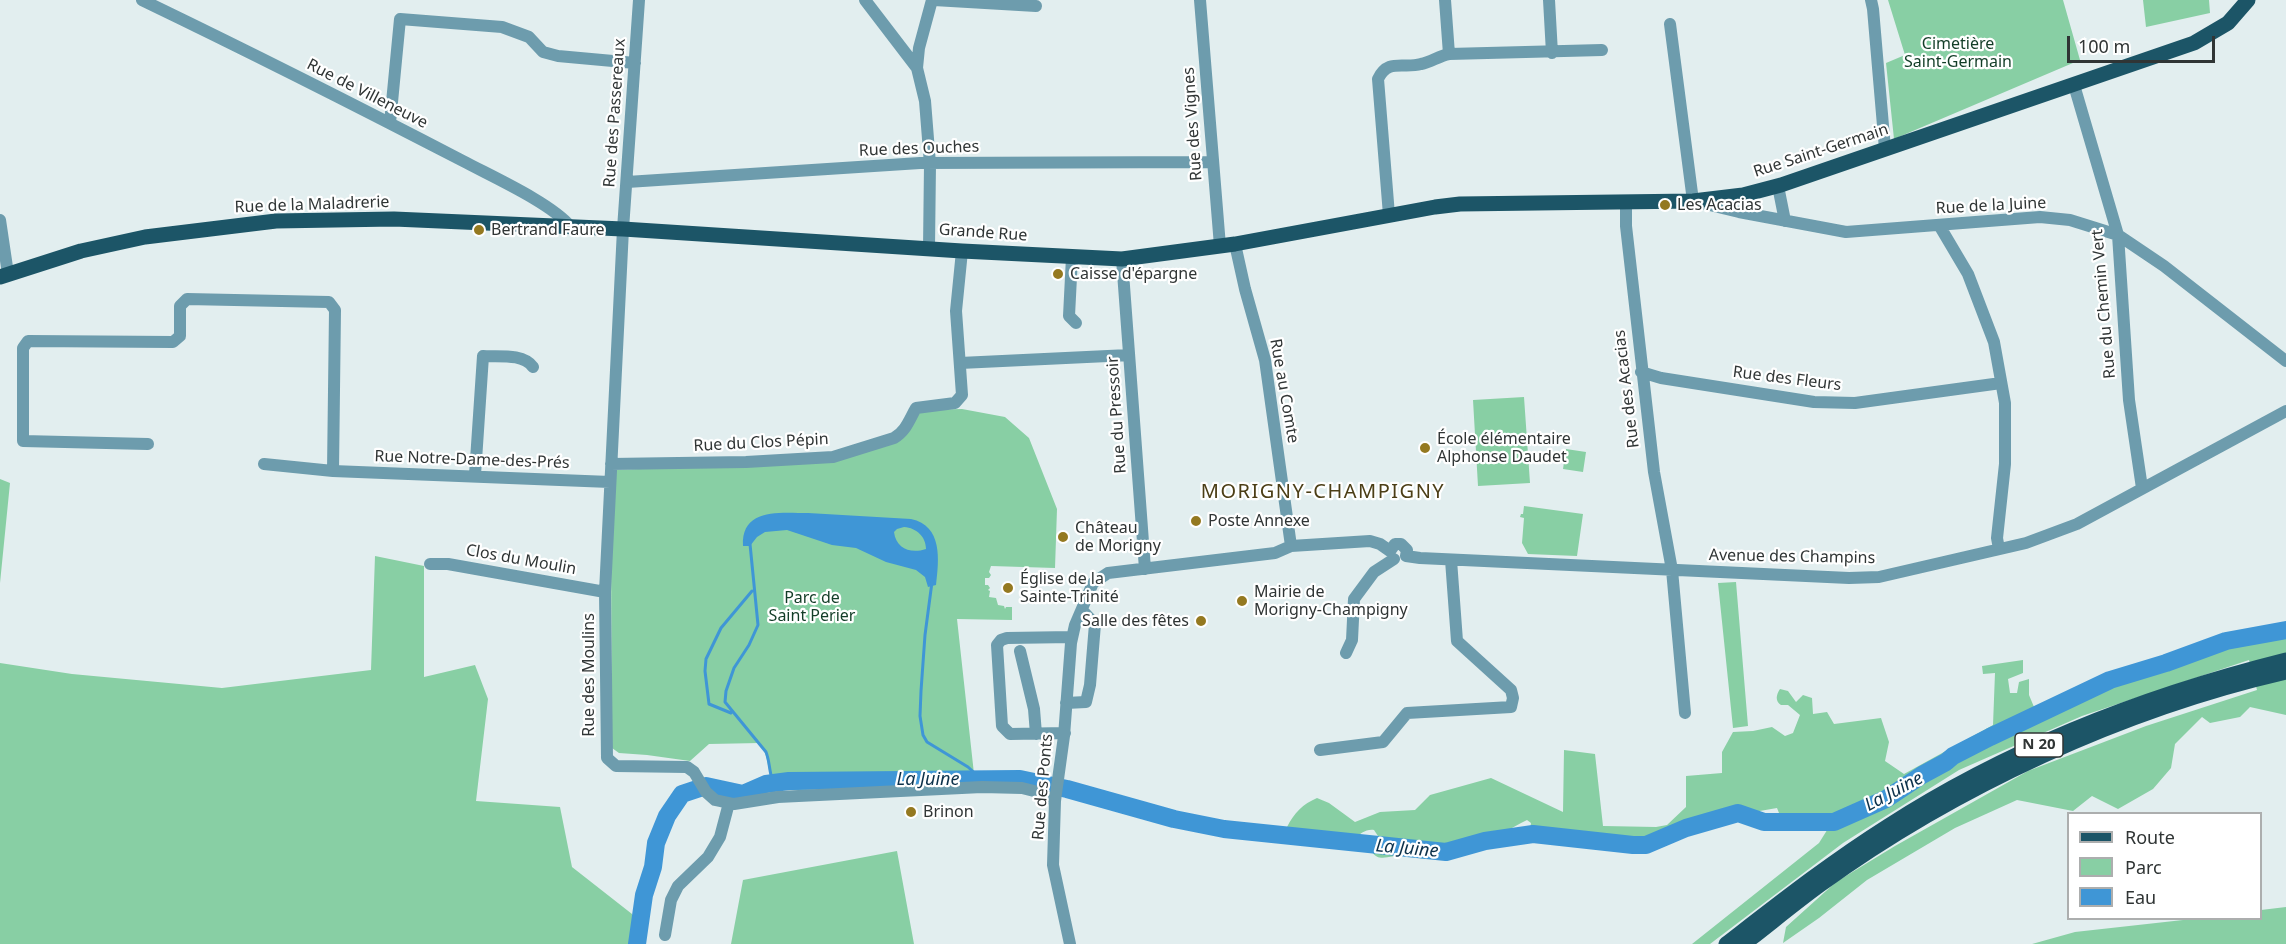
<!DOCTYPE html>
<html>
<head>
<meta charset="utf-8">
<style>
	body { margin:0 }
	#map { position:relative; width:2286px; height:944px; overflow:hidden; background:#e2eeef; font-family:"Noto Sans",sans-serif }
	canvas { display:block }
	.legend { position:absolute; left:2067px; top:812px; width:195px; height:108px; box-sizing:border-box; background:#fff; border:2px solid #acaeae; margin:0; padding:8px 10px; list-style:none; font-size:18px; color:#303535 }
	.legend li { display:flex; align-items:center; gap:12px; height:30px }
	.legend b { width:30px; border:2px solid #acaeae }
	.scale { position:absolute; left:2067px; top:36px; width:148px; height:27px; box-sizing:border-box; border:3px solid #303535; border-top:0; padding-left:8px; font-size:18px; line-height:21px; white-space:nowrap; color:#303535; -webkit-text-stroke:4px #fff; paint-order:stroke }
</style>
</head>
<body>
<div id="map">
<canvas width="2286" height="944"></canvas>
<ul class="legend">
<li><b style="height:8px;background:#1c5567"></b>Route</li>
<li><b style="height:16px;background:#88cfa4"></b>Parc</li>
<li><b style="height:16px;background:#3f96d6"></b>Eau</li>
</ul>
<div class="scale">100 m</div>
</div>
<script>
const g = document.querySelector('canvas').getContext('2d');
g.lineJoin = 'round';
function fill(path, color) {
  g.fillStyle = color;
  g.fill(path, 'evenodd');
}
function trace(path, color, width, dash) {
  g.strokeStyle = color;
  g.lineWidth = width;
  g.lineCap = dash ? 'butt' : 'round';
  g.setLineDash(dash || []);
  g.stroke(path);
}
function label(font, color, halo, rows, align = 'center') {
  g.font = font + ' "Noto Sans",sans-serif';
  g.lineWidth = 4.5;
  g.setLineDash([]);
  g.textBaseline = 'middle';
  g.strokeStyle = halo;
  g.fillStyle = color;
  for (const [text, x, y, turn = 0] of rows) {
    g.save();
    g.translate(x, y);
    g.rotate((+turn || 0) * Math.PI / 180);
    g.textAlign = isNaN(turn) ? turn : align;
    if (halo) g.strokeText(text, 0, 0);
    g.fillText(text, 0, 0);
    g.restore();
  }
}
const green = new Path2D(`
	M1888,0H2063L2080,60L1894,139L1886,63L1905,55Z
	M2143,0H2209L2210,13L2146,27Z
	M1524,397L1530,483L1478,486L1473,400Z
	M962,409L1005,417L1029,438L1057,509L1055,568L991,566L989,572L991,575L989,578H985V585H988L990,588L988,590L990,591L989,597L996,598L998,605L1004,606L1005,609L1006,607H1012V620L957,619L975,783L791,790L773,782C766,767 770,759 760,743L709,744L690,761L647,755L619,753L612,748L611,559L616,470L833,460L889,445L921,410Z
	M1566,449L1586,452L1583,472L1563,469Z
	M0,479L10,483L0,583Z
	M1524,506L1583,514L1577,556L1528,554L1522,543L1524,518L1520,517L1521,514H1523Z
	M375,556L424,566V677L475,665L488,699L476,801L560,807L572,867L632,914L633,944H0V663L72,674L222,688L371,670Z
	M1736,582L1748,726L1733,728L1718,583Z
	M2286,624V715L2250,707L2240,717L2210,723L2202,717L2175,744L2171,768L2153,789L2118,809L2092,796L2073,811L2017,800L1955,828L1867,880L1819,918L1783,943L1786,927L1836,882L1895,846L2028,771L2146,726L2257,690L2249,660L2082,716L1959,770L1843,843L1710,944H1692L1819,843L1829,827L1812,819L1781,818L1777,808L1748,813L1727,811L1689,823L1649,841H1625L1616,838H1599L1587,843L1536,840L1529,838L1531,823L1527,820C1495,836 1466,858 1429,859C1420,859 1411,855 1402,855C1391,855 1379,863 1372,852L1378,836L1374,830C1365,829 1361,834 1353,839C1349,841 1340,845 1335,846C1325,848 1295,834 1287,827C1294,813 1303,804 1317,798L1329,803L1355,822L1380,812L1415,810L1430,795L1491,778L1563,812L1564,750L1595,754L1603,826L1656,827L1667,825L1686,807V776L1722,773V752L1733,732L1753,731L1772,727L1785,736L1793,733L1800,715L1788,705H1781C1775,701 1776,695 1780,689L1788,691L1796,702L1803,695L1812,698L1813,714L1827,712L1834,724L1881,718L1889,742L1885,761L1904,774L1993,725L1995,673L1983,674L1982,666L2023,660V673L2008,679L2010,693H2017L2019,682L2029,679V695L2034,707L2113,672L2241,633Z
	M897,851L914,944H731L743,880Z
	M2286,907V944H2032L2075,932L2192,919L2260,918L2261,910Z`);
const water = new Path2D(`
	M808,513L911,519C943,526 939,560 936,585L928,587L925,577L916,570L886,562L856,548L832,545L787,530L765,532L757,537L750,546H743C741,507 781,513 808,513ZM904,527C917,528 926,537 926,549C911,554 896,549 894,532L897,529Z`);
const stream = new Path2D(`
	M750,544L758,625L749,645L734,668L726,691L725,702L766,752C770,762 769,772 773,782
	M932,582L925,635L921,691L920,716L923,735L927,742L968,767L980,778
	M731,713L709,704L705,671L706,659L721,628L752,591`);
const river = new Path2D(`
	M637,944L644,895L653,867L656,843L667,816L682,794L706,786L743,794L766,784L789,781L1020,779L1067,789L1174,819L1224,829L1446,852L1485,841L1533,834L1633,845H1646L1686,828L1738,813L1764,822H1834L1886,799L1922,775L1946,762L1953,756L1990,737L2110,680L2166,663L2226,641L2286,630`);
const minor = new Path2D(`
	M142,0C250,52 357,106 463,161C493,177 551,203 571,227
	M639,0L623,229L605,592L607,758L616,766L687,767L694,772L706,792L715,800L734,804L778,797L982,787L1022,788L1038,792L1055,801
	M865,0L917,68L925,101L930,164L929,248
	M934,0L1036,6
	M1200,0L1220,246
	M1445,0L1449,54
	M1549,0L1552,53
	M1871,0L1873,9L1885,149
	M1670,24L1693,201L1739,212L1846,232L2040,217L2070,220L2118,235L2164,266L2286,361
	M917,68L919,48L932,0
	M2074,85L2118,235L2129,400L2142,488
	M390,123L400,19L502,27L529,37L543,52L558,56L635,63
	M627,182L920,163L1212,162
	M1778,186L1785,221
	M1626,203V226L1654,472L1672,570L1685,713
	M1389,215L1378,79C1388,58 1403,69 1421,64C1431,62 1439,56 1449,54L1602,50
	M0,220L8,274
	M1939,225L1968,274L1994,342L2005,403V464L1997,538L1999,549
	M1235,244L1245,289L1265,360L1291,546
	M1072,257L1069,316L1076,323
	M1122,259L1145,569
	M960,363L1129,355
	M1641,372L1661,378L1814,402L1855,403L2001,383
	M148,444L23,441V348L28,341L173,342L180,336V306L187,299L329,302L335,310L333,471
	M264,464L333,471L610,482
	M611,464L746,462L833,457L894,438C906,431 909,420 916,408L955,403L962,395L956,311L962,251
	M475,475L483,356C498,357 523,353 533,367
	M1390,551L1395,544H1401L1407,550L1406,556
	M1406,556L1420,558L1849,578L1879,577L2026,543L2077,524L2286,411
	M430,564H448L605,592
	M1020,651L1034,709L1036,734
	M1346,653L1352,640L1354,599L1374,572L1394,559
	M1066,703L1086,702L1090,685L1095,624L1082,610
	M1065,733L1010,734L1002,726L997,645L1001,640L1007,638L1072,637
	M1320,750L1383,742L1407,713L1511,707L1513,698L1511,690L1457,641L1451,560
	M665,935L671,900L678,886L708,857L720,837L729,803
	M1070,944L1053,865L1055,801L1064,736L1071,643L1075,625L1093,583L1108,573L1275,553L1291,546L1370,541L1380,544L1390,551`);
const major = new Path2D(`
	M0,277L81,251L145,237L276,221L394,219L623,229L962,251L1122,259L1235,244L1435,207L1460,204L1693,201L1743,195L1781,185L2194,43L2228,23L2248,0
	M1726,944C1779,903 1831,862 1888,826C2009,748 2146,695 2286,660
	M1744,944C1770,924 1794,904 1820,885C1955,787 2124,709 2286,672`);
const markers = [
	[1665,205,6,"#947920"],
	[479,230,6,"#947920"],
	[1058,274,6,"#947920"],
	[1425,448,6,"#947920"],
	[1196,521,6,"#947920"],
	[1063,537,6,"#947920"],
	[1008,588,6,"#947920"],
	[1242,601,6,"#947920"],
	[1201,621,6,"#947920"],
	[911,812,6,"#947920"]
];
const shields = [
	[2039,745,48]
];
const shieldNames = [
	["N 20",2039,745]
];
const parkNames = [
	["Cimetière",1958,44],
	["Saint-Germain",1958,62],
	["Parc de",812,598],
	["Saint Perier",812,616]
];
const streetNames = [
	["Rue de Villeneuve",367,94,27],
	["Rue des Passereaux",615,113,-86],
	["Rue des Vignes",1193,124,-94],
	["Rue des Ouches",919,149,-2],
	["Rue Saint-Germain",1821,151,-18],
	["Rue de la Maladrerie",312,205,-2],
	["Rue de la Juine",1991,206,-3],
	["Grande Rue",983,233,4],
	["Rue du Chemin Vert",2104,304,-95],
	["Rue des Fleurs",1787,379,7],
	["Rue des Acacias",1627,389,-97],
	["Rue au Comte",1284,391,80],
	["Rue du Pressoir",1117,415,-94],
	["Rue du Clos Pépin",761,443,-3],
	["Rue Notre-Dame-des-Prés",472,460,2],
	["Avenue des Champins",1792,557,1],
	["Clos du Moulin",521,560,10],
	["Rue des Moulins",589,675,-90],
	["Rue des Ponts",1043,787,-85]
];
const poiNames = [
	["Les Acacias",1677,205],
	["Bertrand Faure",491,230],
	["Caisse d'épargne",1070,274],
	["École élémentaire",1437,439],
	["Alphonse Daudet",1437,457],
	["Poste Annexe",1208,521],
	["Château",1075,528],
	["de Morigny",1075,546],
	["Église de la",1020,579],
	["Sainte-Trinité",1020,597],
	["Mairie de",1254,592],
	["Morigny-Champigny",1254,610],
	["Salle des fêtes",1189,621,"right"],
	["Brinon",923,812]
];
const waterNames = [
	["La Juine",928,780],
	["La Juine",1894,792,-28],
	["La Juine",1407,849,5]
];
const quarterNames = [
	["MORIGNY-CHAMPIGNY",1323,492]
];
fill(green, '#88cfa4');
fill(water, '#3f96d6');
trace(stream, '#3f96d6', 3);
trace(river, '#3f96d6', 18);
trace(minor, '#6d9cad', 12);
trace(major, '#1c5567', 15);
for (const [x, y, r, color] of markers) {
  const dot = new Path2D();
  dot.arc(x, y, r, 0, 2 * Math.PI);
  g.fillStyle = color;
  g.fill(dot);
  trace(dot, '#fff', 2);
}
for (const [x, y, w] of shields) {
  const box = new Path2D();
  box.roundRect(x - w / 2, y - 12, w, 24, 4.5);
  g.fillStyle = '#fff';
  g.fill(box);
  trace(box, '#303535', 1.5);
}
label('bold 15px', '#303535', null, shieldNames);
label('16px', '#123d27', '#fff', parkNames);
label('16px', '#303535', '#fff', streetNames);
label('16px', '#303535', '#fff', poiNames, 'left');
label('italic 18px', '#0c314b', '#fff', waterNames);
g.letterSpacing = '1.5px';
label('20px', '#4b3e16', '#fff', quarterNames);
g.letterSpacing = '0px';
</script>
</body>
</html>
